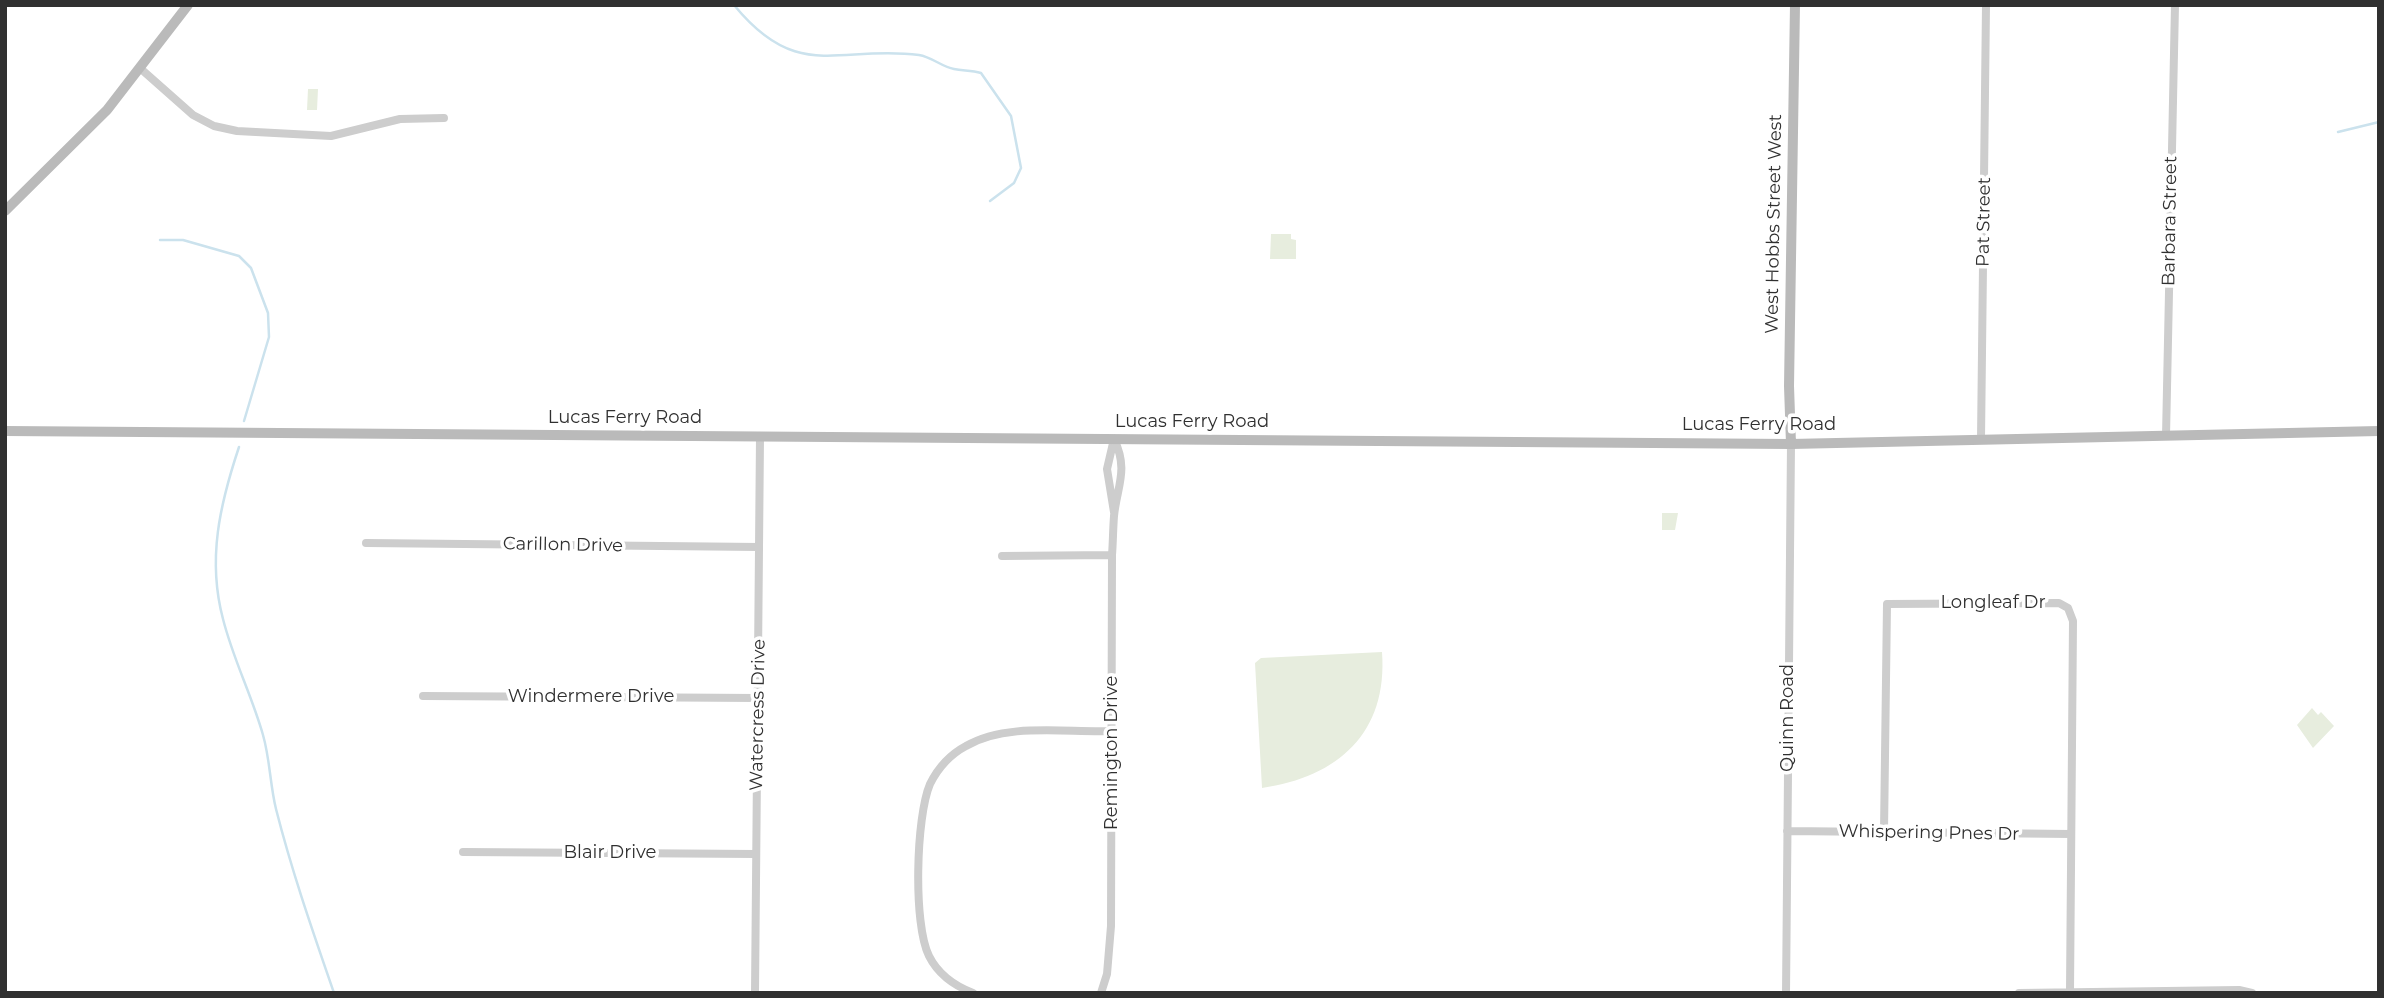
<!DOCTYPE html>
<html>
<head>
<meta charset="utf-8">
<style>
	body { margin:0 }
	#map { position:relative; width:2384px; height:998px; overflow:hidden; background:#fff; font-family:Montserrat,sans-serif }
	canvas { display:block }
	.frame { position:absolute; inset:0; border:7px solid #303030; pointer-events:none }
</style>
</head>
<body>
<div id="map">
<canvas width="2384" height="998"></canvas>
<div class="frame"></div>
</div>
<script>
const g = document.querySelector('canvas').getContext('2d');
g.lineJoin = 'round';
function fill(path, color) {
  g.fillStyle = color;
  g.fill(path, 'evenodd');
}
function trace(path, color, width, dash) {
  g.strokeStyle = color;
  g.lineWidth = width;
  g.lineCap = dash ? 'butt' : 'round';
  g.setLineDash(dash || []);
  g.stroke(path);
}
function label(font, color, halo, rows, align = 'center') {
  g.font = font + ' Montserrat,sans-serif';
  g.lineWidth = 7;
  g.setLineDash([]);
  g.textBaseline = 'middle';
  g.strokeStyle = halo;
  g.fillStyle = color;
  for (const [text, x, y, turn = 0] of rows) {
    g.save();
    g.translate(x, y);
    g.rotate((+turn || 0) * Math.PI / 180);
    g.textAlign = isNaN(turn) ? turn : align;
    if (halo) g.strokeText(text, 0, 0);
    g.fillText(text, 0, 0);
    g.restore();
  }
}
const green = new Path2D(`
	M308,89H318L317,110H307Z
	M1271,234H1291V239L1296,240V259H1270Z
	M1662,513H1678L1675,530H1662Z
	M1382,652C1388,733 1338,777 1262,788L1255,663L1261,658Z
	M2312,708L2318,715L2321,712L2334,726L2313,748L2297,725Z`);
const stream = new Path2D(`
	M734,5C798,83 837,45 919,55C932,57 942,67 954,69C963,71 971,70 981,73L1011,116L1021,168L1014,183L990,201
	M2338,132L2379,122
	M160,240H183L239,256L251,268L268,313L269,337L244,421
	M239,447C220,504 207,559 223,619C233,659 252,696 263,735C270,759 270,785 276,809C292,872 313,932 334,993`);
const street = new Path2D(`
	M141,69L193,115L214,126L237,131L331,136L400,119L444,118
	M2166,436L2175,5
	M1981,439L1986,5
	M1114,512L1107,469L1114,439
	M366,543L759,547
	M1002,556L1112,555
	M423,696L758,698
	M1787,831L2071,834
	M1884,832L1887,604L2059,603L2068,608L2073,621L2070,991
	M463,852L756,854
	M755,993L760,437
	M973,993C955,986 938,974 929,956C913,924 916,817 930,784C938,768 951,754 966,746C1007,722 1067,733 1113,731
	M1101,993L1107,974L1111,926L1112,555C1113,542 1113,529 1114,516C1117,486 1129,470 1114,439
	M1786,993L1791,444
	M2019,993L2239,990L2252,993`);
const secondary = new Path2D(`
	M5,211L107,110L188,5
	M5,431L1791,444L2379,431
	M1791,444L1789,386L1795,5`);
const streetNames = [
	["Barbara Street",2170,221,-89],
	["Pat Street",1984,222,-89],
	["West Hobbs Street West",1774,224,-89],
	["Lucas Ferry Road",625,418],
	["Lucas Ferry Road",1192,422],
	["Lucas Ferry Road",1759,425],
	["Carillon Drive",563,545,1],
	["Longleaf Dr",1993,603],
	["Windermere Drive",591,697],
	["Watercress Drive",758,715,-89],
	["Quinn Road",1788,718,-90],
	["Remington Drive",1112,753,-90],
	["Whispering Pnes Dr",1929,833,1],
	["Blair Drive",610,853]
];
fill(green, '#e7edde');
trace(stream, '#cbe2ed', 2.5);
trace(street, '#cdcdcd', 8);
trace(secondary, '#bababa', 10);
label('18px', '#303030', '#fff', streetNames);
</script>
</body>
</html>
